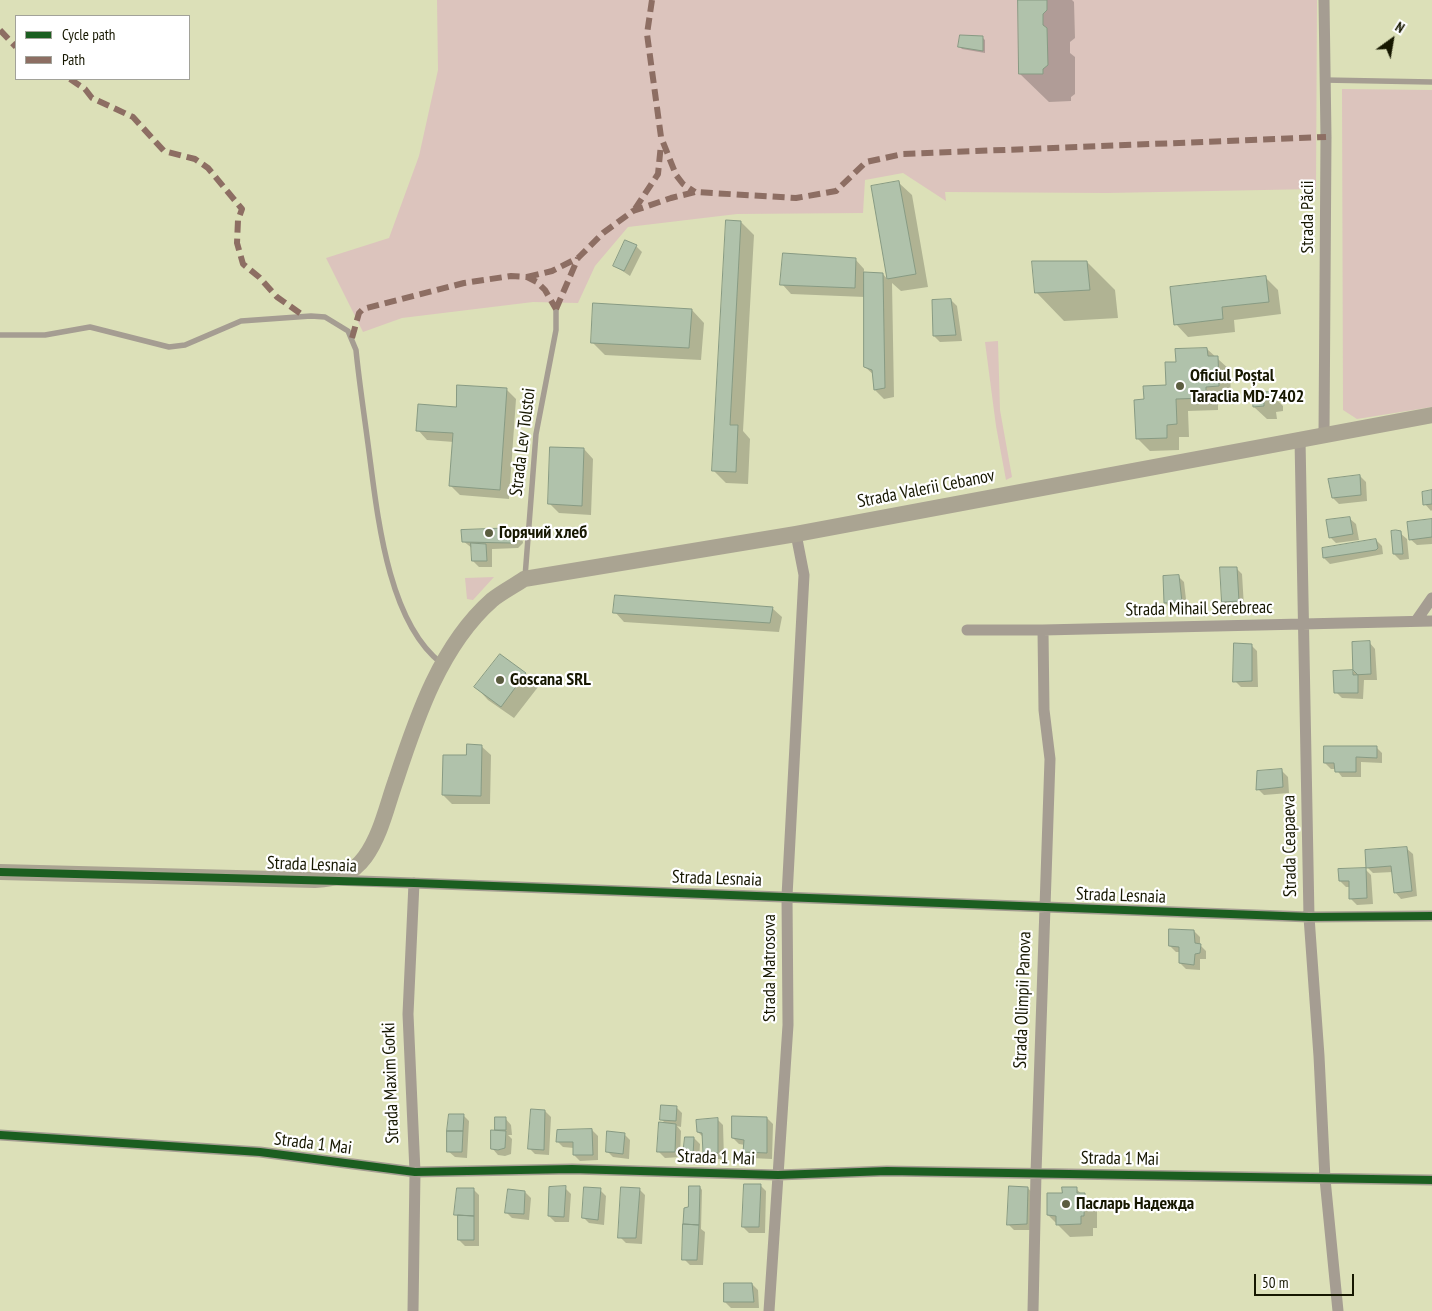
<!DOCTYPE html>
<html>
<head>
<meta charset="utf-8">
<style>
	body { margin:0 }
	#map { position:relative; width:1432px; height:1311px; overflow:hidden; background:#dce0b8; font-family:"PT Sans Narrow",sans-serif }
	canvas { display:block }
	.legend { position:absolute; left:15px; top:15px; width:175px; height:65px; box-sizing:border-box; background:#fff; border:1px solid #a2a299; margin:0; padding:6px 9px; list-style:none; font-size:15px; color:#161700 }
	.legend li { display:flex; align-items:center; gap:10px; height:25px }
	.legend b { width:25px; border:1px solid #a2a299 }
	.north { position:absolute; left:1367px; top:15px; width:50px; height:50px; -webkit-text-stroke:4px #fff; paint-order:stroke; rotate:32deg; font-size:14px; font-weight:700; line-height:20px; text-align:center; color:#161700 }
	.north::after { content:''; display:block; margin:auto; width:18px; height:22px; background:#161700; clip-path:polygon(50% 0,100% 100%,50% 72%,0 100%) }
	.scale { position:absolute; left:1254px; top:1274px; width:100px; height:22px; box-sizing:border-box; border:2px solid #161700; border-top:0; padding-left:6px; font-size:15px; line-height:18px; white-space:nowrap; color:#161700; -webkit-text-stroke:4px #fff; paint-order:stroke }
</style>
</head>
<body>
<div id="map">
<canvas width="1432" height="1311"></canvas>
<ul class="legend">
<li><b style="height:6px;background:#1b5e20"></b>Cycle path</li>
<li><b style="height:6px;background:#8d6e63"></b>Path</li>
</ul>
<div class="north">N</div>
<div class="scale">50 m</div>
</div>
<script>
const g = document.querySelector('canvas').getContext('2d');
g.lineJoin = 'round';
function fill(path, color) {
  g.fillStyle = color;
  g.fill(path, 'evenodd');
}
function trace(path, color, width, dash) {
  g.strokeStyle = color;
  g.lineWidth = width;
  g.lineCap = dash ? 'butt' : 'round';
  g.setLineDash(dash || []);
  g.stroke(path);
}
function label(font, color, halo, rows, align = 'center') {
  g.font = font + ' "PT Sans Narrow",sans-serif';
  g.lineWidth = 4.5;
  g.setLineDash([]);
  g.textBaseline = 'middle';
  g.strokeStyle = halo;
  g.fillStyle = color;
  for (const [text, x, y, turn = 0] of rows) {
    g.save();
    g.translate(x, y);
    g.rotate((+turn || 0) * Math.PI / 180);
    g.textAlign = isNaN(turn) ? turn : align;
    if (halo) g.strokeText(text, 0, 0);
    g.fillText(text, 0, 0);
    g.restore();
  }
}
const green = new Path2D(`
	M437,0H1317L1316,189L1107,193L945,192L946,201L903,173L865,180L863,213L737,214L628,227L595,266L578,303L533,302L402,318L363,332L326,258L389,238L419,156L438,70Z
	M1342,89L1432,90V407L1357,419L1343,410Z
	M998,341L1000,410L1012,477L1006,480L996,426L985,342Z
	M494,577L473,600L467,599L465,578Z`);
const shadow = new Path2D(`
	M1020,0H1072L1074,2L1075,38L1070,42V53L1075,57V94L1071,97V101L1049,102L1020,74Z
	M982,37L985,40V53L962,49L960,47Z
	M899,183L912,195L928,287L901,291L892,283L894,397L884,399L875,390L874,375L865,367V297L791,294L782,284L855,259L864,269V274H883L888,280L872,187Z
	M741,222L754,235L743,431L750,439L748,484L726,483L713,470Z
	M636,246L642,252L630,276L615,266Z
	M1087,262L1115,290L1118,318L1064,321L1036,292Z
	M1265,277L1278,290L1281,314L1234,320L1235,332L1188,337L1176,324Z
	M951,300L957,306L962,341L940,342L934,336Z
	M692,310L704,323L701,360L605,355L592,342Z
	M1207,349L1230,370L1231,399H1218V410L1188,411L1189,437H1179V450L1150,451L1137,438L1145,400L1167,386L1177,363Z
	M507,390L516,399L509,499L460,495L451,486L454,442L427,440L418,430L457,408Z
	M1270,393L1283,406V411L1276,412L1277,419H1267L1254,407Z
	M584,449L593,459L591,515L559,513L550,504Z
	M1360,476L1366,482L1367,501L1339,504L1333,498Z
	M1432,492V510L1431,511L1425,504Z
	M1349,518L1356,524L1359,540L1336,543L1330,537Z
	M1432,521V544L1417,545L1410,539Z
	M516,530L522,536L523,543L518,548L492,549V567H479L473,561L472,548L463,541Z
	M1400,533L1407,539L1409,559L1400,560L1394,554Z
	M1376,540L1382,546L1383,554L1330,564L1324,558L1323,549Z
	M1236,568L1242,574L1244,607L1229,608L1223,602Z
	M1178,576L1184,582L1187,608L1171,609L1165,603Z
	M772,608L782,617L779,632L624,622L615,612Z
	M1369,642L1375,649L1377,680H1364L1363,699L1342,698L1336,692L1354,671Z
	M1251,645L1257,651L1258,687H1241L1235,681Z
	M525,674L538,687L514,718L488,700L476,687Z
	M481,746L491,755L490,804H452L443,795L467,756Z
	M1376,747L1382,753V763L1361,762V777H1342L1336,769H1331L1325,763Z
	M1282,771L1288,777L1289,793L1264,795L1258,789Z
	M1406,848L1413,854L1417,896L1401,899L1395,892L1393,872L1373,873L1367,867Z
	M1365,869L1371,875L1373,904L1357,905L1351,899L1350,887H1346L1340,881Z
	M1194,931L1200,937V945L1206,951V959H1200V970L1186,969L1180,963V952H1176L1170,946Z
	M676,1107L682,1113L681,1127L677,1126L681,1131L680,1157L665,1158L659,1152L666,1124L662,1120Z
	M545,1111L551,1117L549,1155L535,1154L529,1148Z
	M463,1115L469,1121L467,1158L455,1157L448,1151Z
	M505,1118L511,1125L512,1135H508L512,1139L511,1154L505,1156L498,1155L492,1148L500,1132L497,1129Z
	M767,1118L773,1124L772,1159L751,1158L745,1152V1145L739,1144L733,1138Z
	M717,1119L723,1125L724,1159H710L704,1153V1138L698,1132Z
	M592,1130L598,1136V1160L580,1161L574,1155V1148L563,1147L557,1141Z
	M624,1134L630,1140L629,1159L613,1157L607,1151Z
	M694,1138L700,1144L699,1161H691L685,1155Z
	M760,1185L766,1191L765,1233H749L743,1227Z
	M700,1187L702,1190L701,1229L705,1232L703,1265H690L684,1259Z
	M565,1188L571,1194L569,1222H555L549,1216Z
	M1028,1188L1034,1195L1033,1230H1014L1008,1224Z
	M473,1189L479,1195V1246H465L459,1240V1218L456,1214Z
	M639,1189L645,1195L642,1244L626,1243L620,1237Z
	M1076,1189L1097,1207V1228H1093V1236L1070,1237L1048,1215L1063,1194Z
	M600,1190L606,1196L604,1225L589,1223L583,1217Z
	M525,1192L531,1198L529,1220L512,1218L506,1212Z
	M752,1284L758,1290L759,1308H731L725,1302Z`);
const building = new Path2D(`
	M1018,0H1047V10L1043,14V25L1047,28L1048,65L1043,69V74H1019Z
	M960,35L983,36V51L958,47Z
	M899,181L916,274L887,279L871,186Z
	M726,220L741,221L730,425H738L736,472L712,471Z
	M625,240L637,245L624,271L613,266Z
	M783,253L856,258L855,288L780,285Z
	M1032,261H1087L1090,290L1035,293Z
	M864,272L883,273L885,388L874,390L872,370L864,367Z
	M1266,276L1269,302L1222,307L1223,319L1174,325L1170,287Z
	M951,299L956,335L933,336L932,300Z
	M593,303L692,309L689,348L591,343Z
	M1207,348L1208,356H1218L1219,386L1206,387V398L1176,399L1177,424L1167,425V438L1136,439L1134,400L1144,399L1143,386L1166,385L1165,362H1176L1175,349Z
	M457,385L507,388L500,490L449,486L453,433L416,431L418,404L456,407Z
	M1270,392L1271,399L1264,400V406L1253,407L1252,393Z
	M550,447L584,448L582,506L548,504Z
	M1360,475L1361,495L1332,498L1328,479Z
	M1432,490V504L1423,505L1422,492Z
	M1350,517L1353,534L1329,538L1326,520Z
	M1432,519V537L1409,540L1407,522Z
	M517,528V537L511,543L462,542L461,530Z
	M1396,530L1401,531L1403,554H1393L1391,531Z
	M1376,539L1378,548L1376,550L1323,558L1322,548Z
	M471,543L486,544L487,561H472Z
	M1220,567H1237L1239,601L1222,602Z
	M1179,575L1182,602L1164,603L1163,576Z
	M615,595L773,607L770,623L613,613Z
	M1370,641L1371,674L1353,675L1352,642Z
	M1234,643L1252,644V681L1233,682Z
	M500,654L526,673L501,707L474,687Z
	M1353,670L1358,675V693H1334L1333,671Z
	M467,744L482,745L481,796L442,795L443,755H466Z
	M1324,746H1377V758L1356,757V772H1335L1334,763H1324Z
	M1282,769L1283,787L1256,790L1257,771Z
	M1407,847L1412,891L1394,893L1391,866L1366,868L1365,850Z
	M1366,868L1367,898L1349,899V881H1339L1338,869Z
	M1169,929L1194,930L1195,943L1201,944L1200,953L1195,954L1194,965L1179,963V947L1169,946Z
	M661,1105L677,1106L676,1121L660,1120Z
	M531,1109L545,1110L544,1150L528,1149Z
	M449,1114H464L463,1131H447Z
	M732,1116L767,1117V1153L743,1152L744,1140L732,1138Z
	M495,1117H506V1130H495Z
	M718,1118V1153H703L702,1133L697,1132L696,1120Z
	M659,1122L676,1124L675,1152H657Z
	M592,1129L593,1155H573V1142H556L557,1130Z
	M491,1130L506,1131L505,1148L498,1150L491,1149Z
	M447,1131H463L462,1152H447Z
	M607,1131L625,1133L623,1154L606,1152Z
	M685,1137H694L693,1156L683,1155Z
	M744,1184H761L759,1227H742Z
	M566,1186L564,1217L548,1216L549,1187Z
	M689,1186H700L699,1225L683,1224L684,1208L688,1207Z
	M1009,1186L1028,1187L1027,1224L1007,1225Z
	M584,1187L601,1188L598,1220L582,1218Z
	M621,1187L640,1188L636,1238H618Z
	M1062,1187H1077V1193H1085L1084,1216H1081V1224L1056,1225V1216L1047,1215V1193H1062Z
	M457,1188H474V1216L454,1215Z
	M508,1189L525,1191L524,1214L505,1213Z
	M458,1215L474,1216V1240H458Z
	M683,1224L699,1225L697,1260H682Z
	M724,1283H752L754,1302H724Z`);
const lane = new Path2D(`
	M1324,80L1432,82
	M0,335H45L90,327L169,347L185,345L241,321L311,316L325,317L348,331L356,350C359,381 364,413 368,444C377,510 386,620 441,663
	M525,577L536,434L556,330V309`);
const street = new Path2D(`
	M1324,0L1326,137L1324,435
	M1300,439L1309,917L1319,1056L1325,1179L1338,1311
	M1416,621L1432,598
	M967,630H1043L1432,621
	M334,880L1309,917L1432,916
	M0,1135L260,1152L415,1172L572,1169L778,1175L887,1171L1432,1180
	M413,1311L415,1172L408,1014L414,883
	M769,1311L788,1025L787,896L804,575L796,534
	M1033,1311L1036,1173L1050,759L1044,710L1043,630`);
const secondary = new Path2D(`
	M0,872L315,880C336,879 352,875 365,857C381,835 387,805 396,780C417,716 441,645 492,600C502,592 514,586 524,579L796,534L1432,415`);
const quiet = new Path2D(`
	M652,0L647,34L661,137L676,175L683,184L695,192
	M0,30L16,47
	M70,79L85,89L92,98L133,117L164,151L195,159L208,168L242,209L238,220L237,243L243,264L259,277L277,297L304,316
	M635,209L658,174L661,144
	M527,277L552,271L578,258L603,233L633,211L671,198L695,192L796,198L836,191L866,162L903,154L1326,137
	M556,309L578,258
	M352,338L359,313L363,309L464,283L511,276L527,277L537,282L545,290L556,309`);
const cycleway = new Path2D(`
	M0,872L414,883L1309,917L1432,916
	M0,1135L260,1152L415,1172L572,1169L778,1175L887,1171L1432,1180`);
const markers = [
	[1180,386,5,"#5b5d40"],
	[489,533,5,"#5b5d40"],
	[500,680,5,"#5b5d40"],
	[1066,1204,5,"#5b5d40"]
];
const streetNames = [
	["Strada Păcii",1308,217,-90],
	["Strada Lev Tolstoi",523,442,-83],
	["Strada Valerii Cebanov",926,489,-11],
	["Strada Mihail Serebreac",1199,609,-1],
	["Strada Ceapaeva",1290,846,-91],
	["Strada Lesnaia",312,865,2],
	["Strada Lesnaia",717,879,2],
	["Strada Lesnaia",1121,896,2],
	["Strada Matrosova",770,968,-90],
	["Strada Olimpii Panova",1023,1000,-88],
	["Strada Maxim Gorki",391,1083,-92],
	["Strada 1 Mai",313,1144,7],
	["Strada 1 Mai",716,1158,2],
	["Strada 1 Mai",1120,1159,1]
];
const poiNames = [
	["Oficiul Poștal",1190,376],
	["Taraclia MD-7402",1190,397],
	["Горячий хлеб",499,533],
	["Goscana SRL",510,680],
	["Пасларь Надежда",1076,1204]
];
fill(green, '#dcc4bd');
fill(shadow, '#0003');
fill(building, '#b0c2ab');
trace(building, '#879a83', 1);
trace(lane, '#a59d92', 5.5);
trace(street, '#a59d92', 11);
trace(secondary, '#aaa492', 16);
trace(quiet, '#8d6e63', 6, [12, 6]);
trace(cycleway, '#1b5e20', 8);
for (const [x, y, r, color] of markers) {
  const dot = new Path2D();
  dot.arc(x, y, r, 0, 2 * Math.PI);
  g.fillStyle = color;
  g.fill(dot);
  trace(dot, '#fff', 2);
}
label('18px', '#161700', '#fff', streetNames);
label('bold 18px', '#161700', '#fff', poiNames, 'left');
</script>
</body>
</html>
